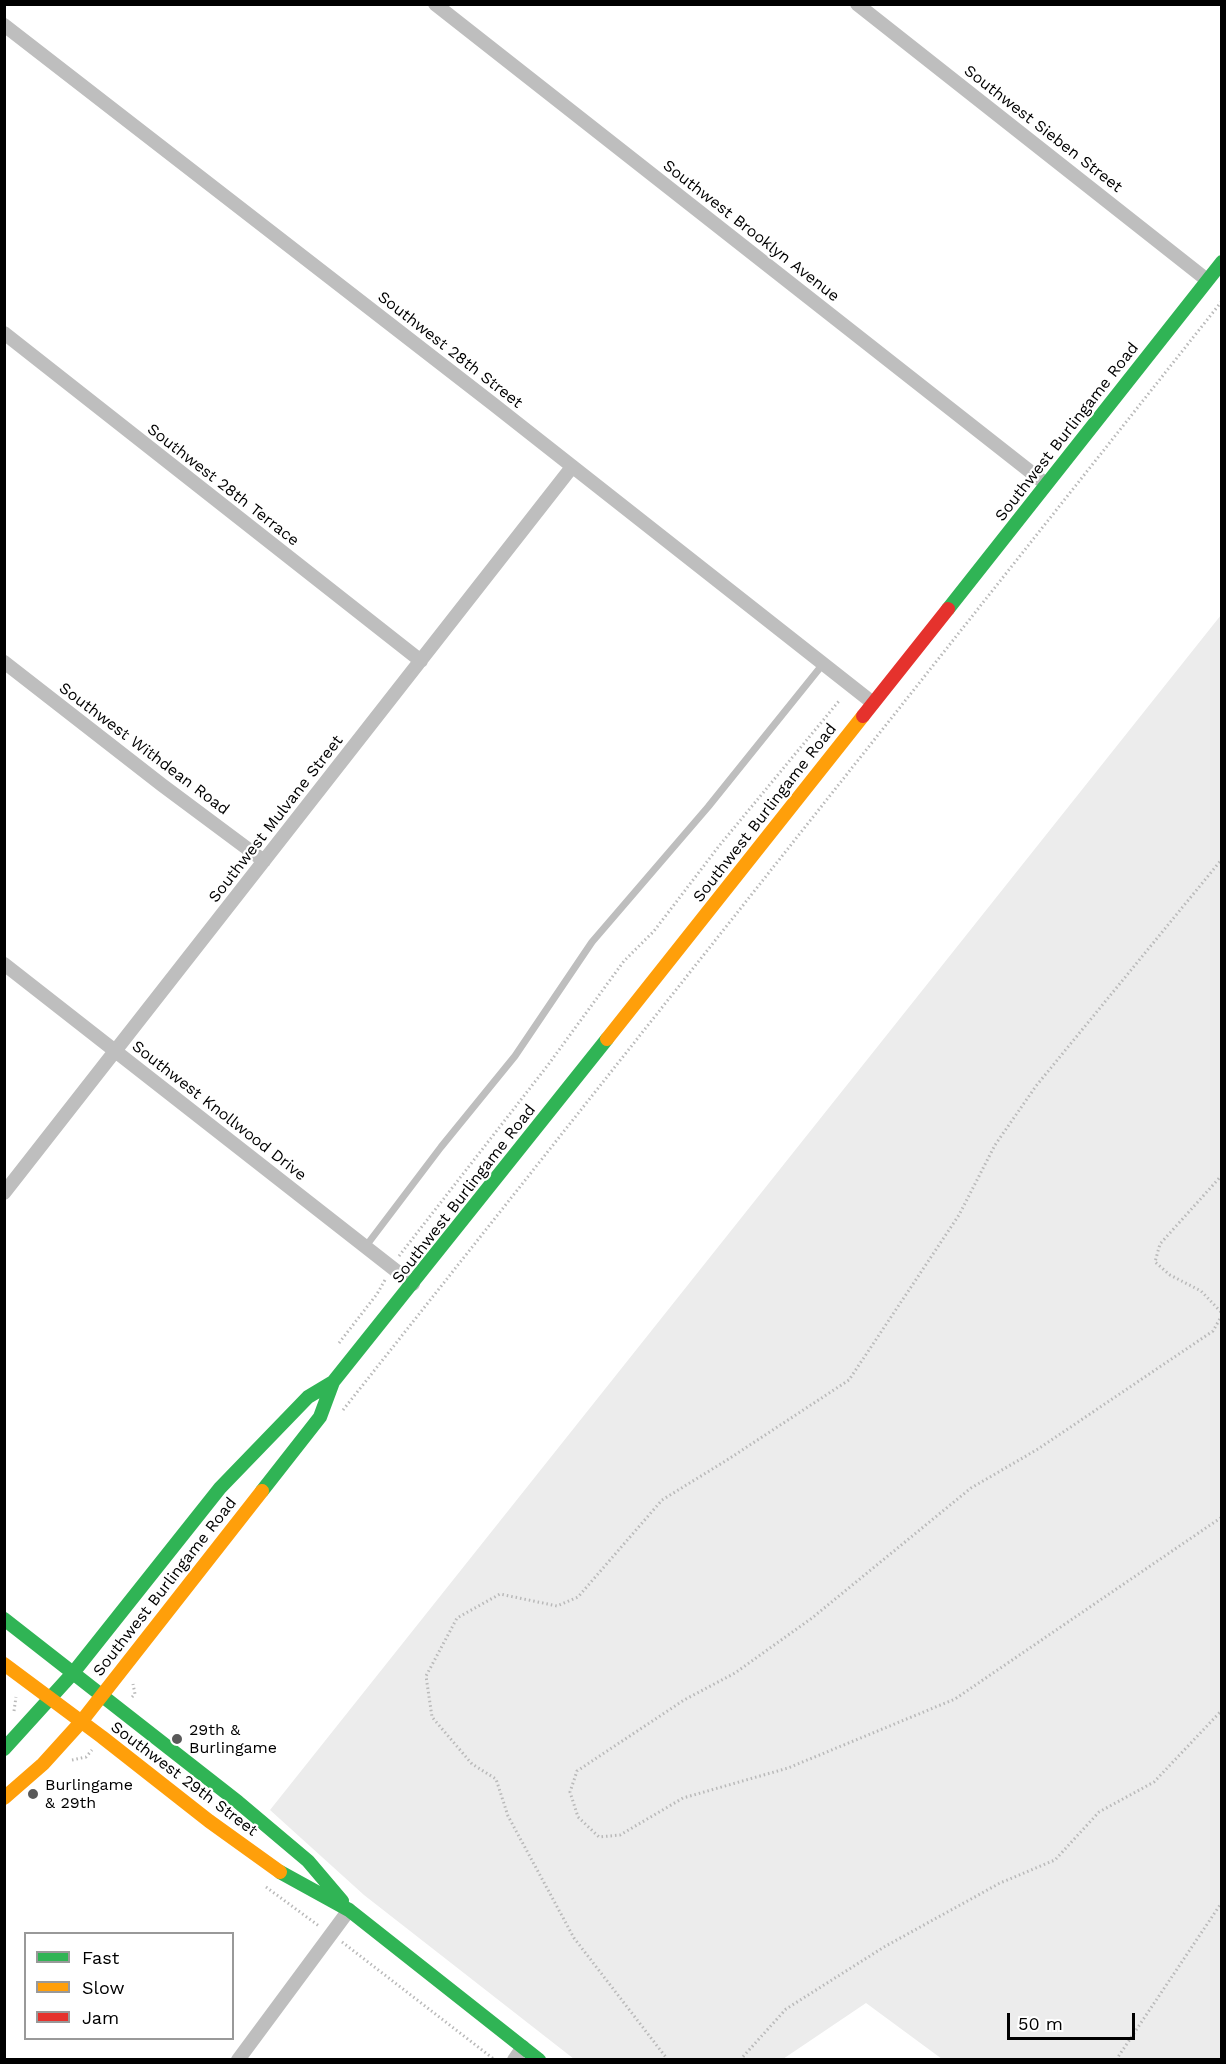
<!DOCTYPE html>
<html>
<head>
<meta charset="utf-8">
<style>
	body { margin:0 }
	#map { position:relative; width:1226px; height:2064px; overflow:hidden; background:#fff; font-family:"Work Sans",sans-serif }
	canvas { display:block }
	.frame { position:absolute; inset:0; border:6px solid #000; pointer-events:none }
	.legend { position:absolute; left:24px; top:1932px; width:210px; height:108px; box-sizing:border-box; background:#fff; border:2px solid #999; margin:0; padding:8px 10px; list-style:none; font-size:18px; color:#000 }
	.legend li { display:flex; align-items:center; gap:12px; height:30px }
	.legend b { width:30px; border:2px solid #999 }
	.scale { position:absolute; left:1007px; top:2013px; width:128px; height:27px; box-sizing:border-box; border:3px solid #000; border-top:0; padding-left:8px; font-size:18px; line-height:21px; white-space:nowrap; color:#000; -webkit-text-stroke:4px #fff; paint-order:stroke }
</style>
</head>
<body>
<div id="map">
<canvas width="1226" height="2064"></canvas>
<div class="frame"></div>
<ul class="legend">
<li><b style="height:8px;background:#30b455"></b>Fast</li>
<li><b style="height:8px;background:#ff9f0a"></b>Slow</li>
<li><b style="height:8px;background:#e5322d"></b>Jam</li>
</ul>
<div class="scale">50 m</div>
</div>
<script>
const g = document.querySelector('canvas').getContext('2d');
g.lineJoin = 'round';
function fill(path, color) {
  g.fillStyle = color;
  g.fill(path, 'evenodd');
}
function trace(path, color, width, dash) {
  g.strokeStyle = color;
  g.lineWidth = width;
  g.lineCap = dash ? 'butt' : 'round';
  g.setLineDash(dash || []);
  g.stroke(path);
}
function label(font, color, halo, rows, align = 'center') {
  g.font = font + ' "Work Sans",sans-serif';
  g.lineWidth = 4.5;
  g.setLineDash([]);
  g.textBaseline = 'middle';
  g.strokeStyle = halo;
  g.fillStyle = color;
  for (const [text, x, y, turn = 0] of rows) {
    g.save();
    g.translate(x, y);
    g.rotate((+turn || 0) * Math.PI / 180);
    g.textAlign = isNaN(turn) ? turn : align;
    if (halo) g.strokeText(text, 0, 0);
    g.fillText(text, 0, 0);
    g.restore();
  }
}
const green = new Path2D(`
	M1221,615V2059H942L866,2003L783,2059H574L364,1895L270,1810Z`);
const path = new Path2D(`
	M1222,1175L1160,1244L1155,1262L1170,1275L1201,1291L1222,1313
	M399,1256L548,1065L624,961L654,931L719,846L839,701
	M1222,1315L1213,1331L1038,1449L971,1488L812,1618L735,1673L684,1700L577,1771L570,1792L578,1817L599,1837L620,1835L683,1798L788,1768L955,1699L1222,1517
	M339,1343L377,1294L385,1280
	M343,1410L1222,301
	M132,1697L135,1694L133,1684
	M14,1711L16,1697
	M72,1760L86,1757L92,1750
	M266,1887L319,1926
	M342,1942L495,2060
	M668,2060L574,1938L508,1816L496,1779L472,1764L432,1717L426,1676L457,1618L500,1594L557,1606L578,1597L662,1500L727,1460L849,1380L959,1215L995,1145L1036,1086L1222,859
	M740,2060L786,2009L884,1947L1000,1883L1055,1860L1099,1812L1154,1782L1222,1710
	M1116,2060L1222,1902`);
const lane = new Path2D(`
	M366,1246L441,1147L515,1056L592,942L708,807L823,664`);
const street = new Path2D(`
	M435,4L1046,484
	M857,4L1207,280
	M4,25L493,404L873,703
	M4,333L421,661
	M4,662L162,785L264,861
	M4,964L413,1284
	M4,1193L572,467
	M238,2060L349,1910
	M514,2060L523,2047`);
const fast = new Path2D(`
	M948,609L1222,262
	M262,1491L320,1417L333,1382L607,1039
	M4,1619L238,1802L308,1861L342,1901
	M4,1749L73,1673L220,1488L308,1397L333,1382
	M280,1872L349,1910L539,2060`);
const slow = new Path2D(`
	M607,1039L863,716
	M4,1664L102,1737L209,1821L280,1872
	M4,1798L43,1764L81,1722L262,1491`);
const jam = new Path2D(`
	M863,716L948,609`);
const markers = [
	[177,1739,6,"#595959"],
	[33,1794,6,"#595959"]
];
const streetNames = [
	["Southwest Sieben Street",1043,129,38],
	["Southwest Brooklyn Avenue",751,231,38],
	["Southwest 28th Street",450,350,38],
	["Southwest Burlingame Road",1067,432,-52],
	["Southwest 28th Terrace",223,485,38],
	["Southwest Withdean Road",144,749,37],
	["Southwest Burlingame Road",765,813,-52],
	["Southwest Mulvane Street",276,819,-52],
	["Southwest Knollwood Drive",219,1111,38],
	["Southwest Burlingame Road",464,1194,-52],
	["Southwest Burlingame Road",165,1587,-52],
	["Southwest 29th Street",184,1779,37]
];
const poiNames = [
	["29th &",189,1730],
	["Burlingame",189,1748],
	["Burlingame",45,1785],
	["& 29th",45,1803]
];
fill(green, '#ececec');
trace(path, '#b9b9b9', 3, [1.5, 3]);
trace(lane, '#bebebe', 7);
trace(street, '#bebebe', 14);
trace(fast, '#30b455', 14);
trace(slow, '#ff9f0a', 14);
trace(jam, '#e5322d', 14);
for (const [x, y, r, color] of markers) {
  const dot = new Path2D();
  dot.arc(x, y, r, 0, 2 * Math.PI);
  g.fillStyle = color;
  g.fill(dot);
  trace(dot, '#fff', 2);
}
label('16px', '#000', '#fff', streetNames);
label('16px', '#000', '#fff', poiNames, 'left');
</script>
</body>
</html>
